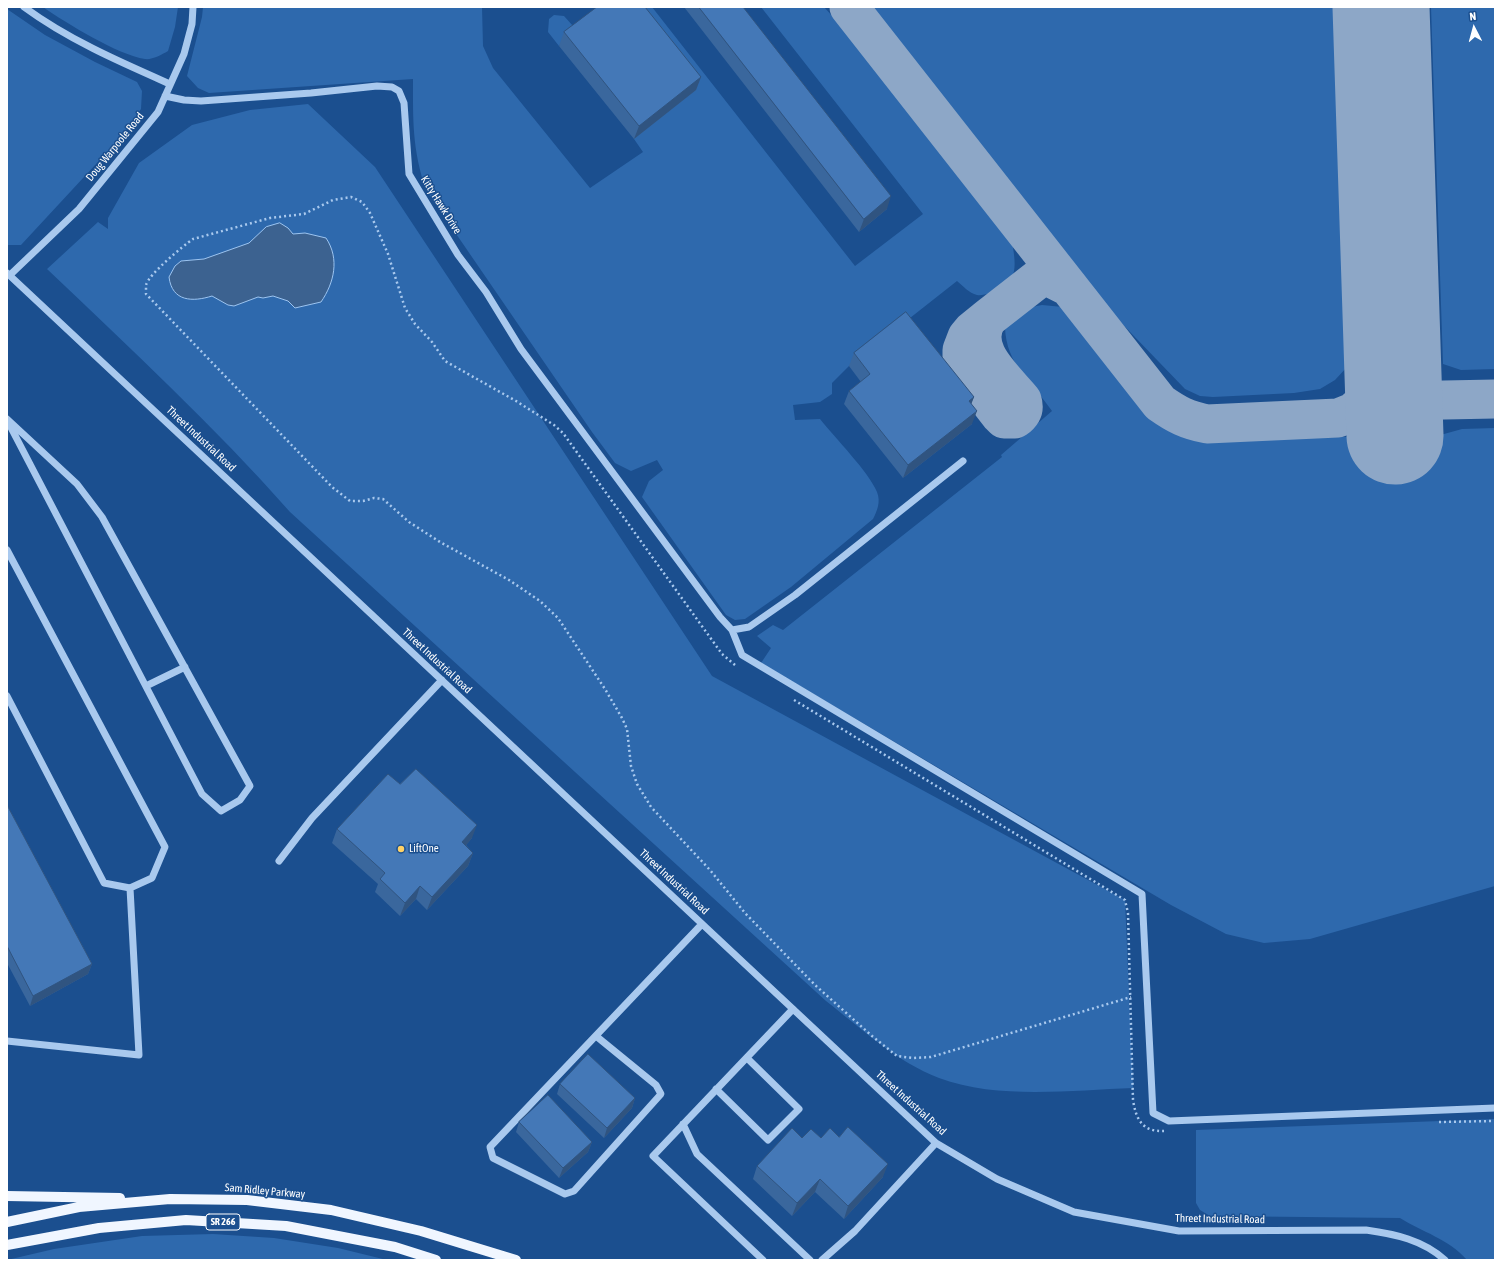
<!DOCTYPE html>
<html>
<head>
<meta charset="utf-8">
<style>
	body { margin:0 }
	#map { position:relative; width:1502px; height:1267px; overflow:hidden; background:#1b4f8f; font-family:"Asap Condensed",sans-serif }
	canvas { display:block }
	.frame { position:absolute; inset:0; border:8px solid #fff; pointer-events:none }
	.north { position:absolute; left:1454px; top:8px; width:40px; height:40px; -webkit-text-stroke:3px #1b4f8f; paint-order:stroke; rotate:354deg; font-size:11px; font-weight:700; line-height:16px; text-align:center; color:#fff }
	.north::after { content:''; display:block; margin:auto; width:14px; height:18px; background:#fff; clip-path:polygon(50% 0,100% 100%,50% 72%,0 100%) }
</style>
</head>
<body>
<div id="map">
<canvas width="1502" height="1267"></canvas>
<div class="frame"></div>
<div class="north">N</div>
</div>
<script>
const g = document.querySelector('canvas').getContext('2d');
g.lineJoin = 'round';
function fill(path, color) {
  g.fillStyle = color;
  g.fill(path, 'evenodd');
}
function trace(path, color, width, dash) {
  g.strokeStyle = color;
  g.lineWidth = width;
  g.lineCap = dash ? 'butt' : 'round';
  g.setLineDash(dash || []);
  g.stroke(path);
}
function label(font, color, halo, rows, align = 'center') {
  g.font = font + ' "Asap Condensed",sans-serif';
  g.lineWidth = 3;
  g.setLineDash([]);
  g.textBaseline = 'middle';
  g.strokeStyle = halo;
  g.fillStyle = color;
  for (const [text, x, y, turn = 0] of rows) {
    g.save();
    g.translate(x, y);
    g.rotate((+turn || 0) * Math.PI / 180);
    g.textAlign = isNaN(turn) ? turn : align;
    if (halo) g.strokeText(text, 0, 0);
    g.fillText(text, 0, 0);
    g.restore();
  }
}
const green = new Path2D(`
	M43,7H178L175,27L168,51C161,55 152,60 145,59C118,55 66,23 43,7Z
	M203,7H482L483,46L493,68L590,188L643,152L634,139L630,7H652L855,266L923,214L761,7H824L864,51L1012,240C1013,249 1016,262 1014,271C1012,283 989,297 977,295C969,293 963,286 957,281L849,366L832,383V394L820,402L793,405L795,420L820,419C835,438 869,472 877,492C881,502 877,511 873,519L791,587L745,619L735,620L726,615L642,497L649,481L663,470L657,460L631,471L615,463L592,432L426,190C412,149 413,120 413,79L209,93L198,88L187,76L202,17Z
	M871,7H1334L1342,245L1344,258L1351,259L1353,354L1347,367L1335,380L1320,389L1294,393L1213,397L1200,396L1185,389L1105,306Z
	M1431,7H1495V369L1461,370L1443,364Z
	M7,9L45,35L95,62L137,82L142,91L141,109L122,136L21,245H7Z
	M554,15L564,16L573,26L559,46L548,32L549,19Z
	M308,104L375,167L712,676L1125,900L1133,1088C1072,1090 998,1100 939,1078C897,1062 862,1029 826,1001L290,512C214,426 130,348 47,269L98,222L108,229V218L139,163L192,125L250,110Z
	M1042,305L1063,307L1139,402L1159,424L1188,438L1208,441L1444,434L1462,429L1495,428V886L1310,939L1264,943L1226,934L1171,905L761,663L771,648L757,636L773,625L783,630L1002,457L1001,455L1052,411C1032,382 1006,365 1005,327C1014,316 1027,307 1042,305Z
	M1495,1119V1260H1467C1449,1239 1422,1232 1400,1218L1210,1216L1200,1210L1196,1203V1130Z
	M213,1234L274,1238L338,1248L387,1260H7L54,1249L142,1236Z`);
const water = new Path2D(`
	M280,223L288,228L293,234L305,233L326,238C340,259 334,283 321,302L295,308L288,301L273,296L263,298L258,297L234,306L228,305L212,296C193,302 172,302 169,277L175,266L181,261L204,259L249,243L266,227Z`);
const taxiway = new Path2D(`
	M849,7L1160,403C1177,415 1187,420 1207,424L1338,418L1353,412L1362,404L1394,401L1495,399
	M988,318L972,331L967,337L962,350V366L1000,415L1004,419H1015C1022,414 1025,409 1022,400C1004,378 967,348 988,318L1038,279L1049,277L1069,287`);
const runway = new Path2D(`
	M1381,7L1395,436`);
const path = new Path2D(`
	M735,665L722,654L563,433L554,425L516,401L445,361L432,342L415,324L405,308L388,254L370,213L362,202L351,197L333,200L304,214L270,218L193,239C183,246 149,274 146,285C146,288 146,292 146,294L332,487L350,501H363L374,498L383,499L409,522L440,542L509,580L540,601L558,618L605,689L622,718L627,729L631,766L637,784L651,807L710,870L745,913L815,985L872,1036L897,1056L913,1058L931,1057L1131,997
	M794,700L1125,900L1128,913L1133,1100C1136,1119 1142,1132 1164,1131
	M1439,1122L1495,1121`);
const minor = new Path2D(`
	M24,7C69,40 120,62 170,84
	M165,96L184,100L201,101L311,93L377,86L392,87L399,91L404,103L409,174L458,255L486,292L521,349L720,617L732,630L749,627L795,595L963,461
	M7,273L936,1143L997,1179L1074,1212L1179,1231L1366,1230C1395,1234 1423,1240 1445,1260
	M10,275L79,209L158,112L184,54L192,24L193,7
	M7,419L77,484L102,517L250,786L240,800L221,811L202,794L7,420
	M7,550L165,847L152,878L130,888L139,1055L7,1041
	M732,630L742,655L1142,894L1153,1113L1169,1121L1495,1108
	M146,686L185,667
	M7,696L104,883L130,888
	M279,861L312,818L442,680
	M596,1036L656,1085L661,1094L574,1191L565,1194L493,1158L490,1147L702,924
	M716,1089L768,1140L799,1109L747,1058
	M683,1124L697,1154L810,1260
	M763,1260L653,1156L793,1009
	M822,1260L855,1231L936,1143`);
const major = new Path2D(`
	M7,1196L120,1198
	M7,1222L79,1207L170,1199L247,1200L331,1210L421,1231L516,1260
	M7,1245L99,1228L186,1220L286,1226L395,1247L436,1260`);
const wall = new Path2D(`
	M684,7H743L887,209L859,232Z
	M564,32L701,77L696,90L634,139L559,46Z
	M854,353L974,397L971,403L972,424L903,478L844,404L849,391L861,382L849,366Z
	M400,784L472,838L466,845L473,853L468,866L427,910L416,899L400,916L375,892L378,884L332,843L337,829Z
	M7,805L92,964L88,974L30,1006L7,963Z
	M560,1084L635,1098L632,1108L604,1138L557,1094Z
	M519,1122L592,1142L588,1152L559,1178L516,1132Z
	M839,1137L883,1177L844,1219L815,1192L792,1216L753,1179L757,1166L802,1138H821Z`);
const shadedWall = new Path2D(`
	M701,77L696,90L634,139L639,126Z
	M891,196L887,209L859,232L864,219Z
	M974,397L969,410V401Z
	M977,411L972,424L903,478L908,465Z
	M477,825L472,838L458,855L462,842Z
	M473,853L468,866L427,910L432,897Z
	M420,886L416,899L400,916L405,903Z
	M92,964L88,974L30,1006L33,996Z
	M635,1098L632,1108L604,1138L607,1128Z
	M592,1142L588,1152L559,1178L563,1168Z
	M888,1164L883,1177L844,1219L848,1206Z
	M820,1179L815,1192L792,1216L797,1203Z`);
const building = new Path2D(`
	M597,7H645L701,77L639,126L564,32Z
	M699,7H743L891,196L864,219Z
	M906,312L974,397L969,401L977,411L908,465L849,391L870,374L854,353Z
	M416,769L477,825L462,842L473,853L432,897L420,886L405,903L380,879L385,873L337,829L388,774L400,784Z
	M7,805L92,964L33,996L7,946Z
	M588,1054L635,1098L607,1128L560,1084Z
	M548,1095L592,1142L563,1168L519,1122Z
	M848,1127L888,1164L848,1206L820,1179L797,1203L757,1166L792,1128L802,1138L811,1129L821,1138L830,1128L839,1137Z`);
const markers = [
	[401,849,4,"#ffd166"]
];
const shields = [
	[223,1222,34]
];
const shieldNames = [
	["SR 266",223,1222]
];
const streetNames = [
	["Doug Warpoole Road",115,147,-51],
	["Kitty Hawk Drive",441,205,58],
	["Threet Industrial Road",201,439,43],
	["Threet Industrial Road",437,661,43],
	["Threet Industrial Road",674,882,43],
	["Threet Industrial Road",911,1103,42],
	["Sam Ridley Parkway",265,1191,5],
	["Threet Industrial Road",1220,1219,1]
];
const poiNames = [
	["LiftOne",409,849]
];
fill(green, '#2e69ad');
fill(water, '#3c6290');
trace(water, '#9cc4f0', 1);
trace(taxiway, '#8da7c7', 39);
trace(runway, '#8da7c7', 97);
trace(path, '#a9c9ee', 2.5, [2, 3]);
trace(minor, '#a9c9ee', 7);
trace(major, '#f0f6ff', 10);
fill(wall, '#3a679d');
fill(shadedWall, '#305480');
fill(building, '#4478b7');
trace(building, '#305480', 1);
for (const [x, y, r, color] of markers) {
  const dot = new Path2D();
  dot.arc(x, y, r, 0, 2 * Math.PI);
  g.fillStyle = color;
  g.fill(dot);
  trace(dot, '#1b4f8f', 1.5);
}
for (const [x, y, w] of shields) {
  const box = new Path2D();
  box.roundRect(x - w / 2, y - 8, w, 16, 3);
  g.fillStyle = '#1b4f8f';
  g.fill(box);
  trace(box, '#fff', 1);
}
label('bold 10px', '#fff', null, shieldNames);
label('11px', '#fff', '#1b4f8f', streetNames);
label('11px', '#fff', '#1b4f8f', poiNames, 'left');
</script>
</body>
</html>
